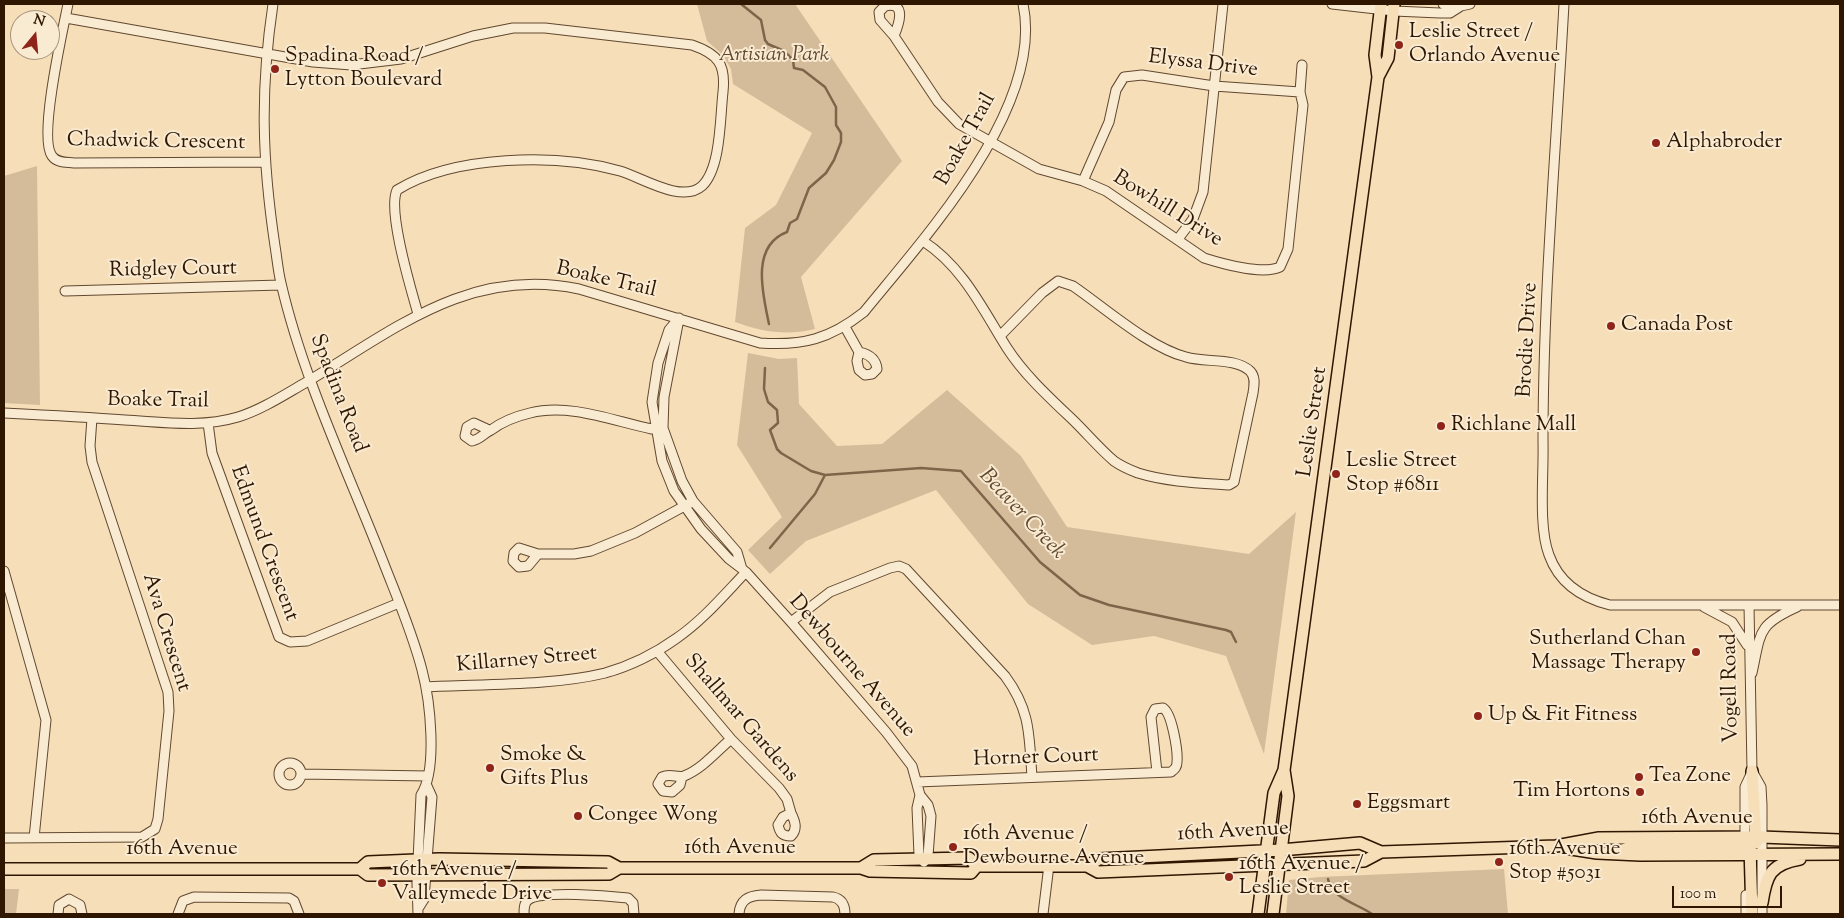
<!DOCTYPE html>
<html>
<head>
<meta charset="utf-8">
<style>
	body { margin:0 }
	#map { position:relative; width:1844px; height:918px; overflow:hidden; background:#f6deb9; font-family:"Sorts Mill Goudy",serif }
	canvas { display:block }
	.frame { position:absolute; inset:0; border:5px solid #2f1600; pointer-events:none }
	.north { position:absolute; left:10px; top:10px; width:50px; height:50px; box-sizing:border-box; background:#f9ead2; border:1px solid #a8957e; border-radius:50%; rotate:17deg; font-size:14px; font-weight:700; line-height:20px; text-align:center; color:#2f1600 }
	.north::after { content:''; display:block; margin:auto; width:18px; height:22px; background:#8f2418; clip-path:polygon(50% 0,100% 100%,50% 72%,0 100%) }
	.scale { position:absolute; left:1672px; top:886px; width:110px; height:22px; box-sizing:border-box; border:2px solid #2f1600; border-top:0; padding-left:6px; font-size:15px; line-height:18px; white-space:nowrap; color:#2f1600; -webkit-text-stroke:4px #f9ead2; paint-order:stroke }
</style>
</head>
<body>
<div id="map">
<canvas width="1844" height="918"></canvas>
<div class="frame"></div>
<div class="north">N</div>
<div class="scale">100 m</div>
</div>
<script>
const g = document.querySelector('canvas').getContext('2d');
g.lineJoin = 'round';
function fill(path, color) {
  g.fillStyle = color;
  g.fill(path, 'evenodd');
}
function trace(path, color, width, dash) {
  g.strokeStyle = color;
  g.lineWidth = width;
  g.lineCap = dash ? 'butt' : 'round';
  g.setLineDash(dash || []);
  g.stroke(path);
}
function label(font, color, halo, rows, align = 'center') {
  g.font = font + ' "Sorts Mill Goudy",serif';
  g.lineWidth = 4;
  g.setLineDash([]);
  g.textBaseline = 'middle';
  g.strokeStyle = halo;
  g.fillStyle = color;
  for (const [text, x, y, turn = 0] of rows) {
    g.save();
    g.translate(x, y);
    g.rotate((+turn || 0) * Math.PI / 180);
    g.textAlign = isNaN(turn) ? turn : align;
    if (halo) g.strokeText(text, 0, 0);
    g.fillText(text, 0, 0);
    g.restore();
  }
}
const green = new Path2D(`
	M697,4H795L902,161L801,277L815,329C786,336 763,332 735,322L745,228L776,205L812,133L733,84L731,69L723,55L707,41Z
	M37,166L40,405L4,403V176Z
	M748,353L779,359L797,358L799,404L837,446L882,444L947,390L1021,456L1067,527L1249,554L1296,512L1264,754L1226,656L1154,636L1092,645L1028,604L936,490L806,541L770,574L748,550L782,517L737,445Z
	M1504,869L1508,914H1286L1289,880L1320,877Z
	M4,889H19L16,914H4Z`);
const stream = new Path2D(`
	M741,4L761,20L765,40L768,44L784,51L793,60L794,68L803,70L825,87L836,107V125L841,133V142L834,160L826,173L809,188L797,219L790,223L787,232C750,246 763,295 769,324
	M765,368L764,389L768,402L777,410L778,423L770,430L777,449L781,453L811,471L825,475L921,468L961,471L1040,562L1080,595L1109,605L1226,630L1231,632L1236,642
	M770,548L815,494L825,475
	M1328,879C1331,898 1358,904 1372,914`);
const minor = new Path2D(`
	M68,4C63,29 38,138 52,156C57,163 66,162 74,163L265,162
	M273,4C260,91 262,159 275,246C277,258 278,271 281,283C303,379 350,476 386,569C399,602 413,635 422,670C430,700 438,769 421,795L417,883L418,914
	M1332,4L1394,11L1440,13H1450L1461,6
	M1443,4L1461,6L1470,4
	M1564,4C1556,149 1543,296 1543,442C1544,474 1538,526 1549,555C1559,583 1582,598 1610,605H1840
	M66,18L313,62L351,65L401,59L473,36L513,28H545L692,45C718,54 726,64 723,92C720,118 721,168 702,186C682,204 641,177 620,171C557,153 454,155 397,190C387,211 411,289 418,314
	M894,36L880,20L879,12L885,6C907,1 899,24 894,36L938,102L959,124L1039,169L1083,181L1106,191L1204,258C1223,264 1263,275 1280,267L1288,249L1303,105L1300,92L1302,65
	M1083,181L1109,122L1116,90L1124,77L1142,75L1214,86L1300,92
	M1178,239L1193,219L1203,192L1223,4
	M923,241C963,267 982,308 1007,348C1025,376 1052,400 1076,423C1089,436 1101,450 1114,461C1121,466 1130,470 1138,473C1167,482 1199,483 1229,485L1234,482L1253,393C1254,386 1256,377 1250,371C1235,357 1205,363 1186,357C1150,348 1105,308 1073,286L1058,281L1042,293L1000,336
	M65,291L281,285
	M679,318L669,330L658,363L652,402L662,461L674,491L701,529L729,559L746,572L791,622L886,732L912,766L920,795L917,808L919,855L924,859
	M679,319L664,397L663,428L682,481L693,501L737,552L742,569
	M845,327L859,352
	M859,352C868,354 876,358 877,369L872,374L865,375L859,370L857,361Z
	M4,413C44,415 84,417 125,420C163,422 201,428 238,417C261,410 284,395 305,383C394,330 469,266 579,289L760,343C803,346 830,339 864,312C924,238 1045,107 1023,4
	M208,423L212,453L279,637L290,642L307,641L399,603
	M489,430L474,423L467,427L465,436L472,441C481,439 483,434 491,430C502,422 517,416 530,413C570,403 613,421 652,429H660
	M538,554L528,566L519,567L513,561L514,553L519,548L538,554H574L591,551L635,533L690,503
	M4,571L46,720L34,838
	M1749,605L1752,771L1761,787L1762,805V914
	M1704,607L1732,622L1747,645
	M791,622L830,592L890,568L899,566L906,569L1005,676C1031,711 1029,736 1032,777
	M657,651L731,739L779,788L787,799L791,813L783,817L778,825C780,833 782,836 791,836C798,829 795,821 791,813
	M1752,673C1761,632 1757,625 1797,607
	M426,687C482,684 551,686 605,673C630,666 656,653 677,638C703,620 724,595 746,572
	M279 774a11 11 0 1 1 22 0a11 11 0 1 1-22 0Z
	M301,774L428,776
	M682,777L680,785L672,792L663,791L658,784L662,777C670,773 677,778 684,776C702,769 717,751 731,739
	M917,782L1171,772C1175,769 1177,767 1177,762C1178,751 1172,713 1163,708L1155,709L1151,717L1157,772
	M920,795L928,805L931,816L928,856L924,862
	M4,838L142,837L155,829L158,819L169,711L168,692L92,462L90,446L92,418
	M1745,842V787L1752,772
	M1746,895V914
	M419,907L424,899L428,847L432,797L427,786
	M58,914L59,905L69,899L80,905L82,914
	M178,914L183,901L194,897L289,898L294,901L299,914
	M524,914C524,909 524,903 528,900C541,890 610,896 628,898L633,903L634,914
	M739,914C740,900 748,896 761,895L833,897C842,899 845,906 845,914
	M1043,914L1049,865`);
const major = new Path2D(`
	M1378,77L1388,58L1394,4
	M1752,771L1756,843
	M1750,847L1752,914
	M1565,848L1597,853L1640,855L1840,854
	M1621,850L1639,846L1745,845L1756,842L1760,838
	M1087,866L1099,859L1281,850L1360,843L1381,852L1556,846L1599,838L1761,837L1840,840
	M861,868L874,860L969,858L977,866H1087L1098,872L1364,861L1381,852
	M4,869H360L368,875L609,874L619,868H861L870,871L971,873L977,866
	M360,869L368,862L439,859L608,862L619,868
	M1762,903C1766,876 1770,864 1800,859
	M1258,914L1274,793L1284,770L1378,77L1375,55L1381,4
	M1273,914L1288,796L1284,770`);
const markers = [
	[1399,45,5,"#8f2418"],
	[275,69,5,"#8f2418"],
	[1656,143,5,"#8f2418"],
	[1611,326,5,"#8f2418"],
	[1441,426,5,"#8f2418"],
	[1336,474,5,"#8f2418"],
	[1696,652,5,"#8f2418"],
	[1478,716,5,"#8f2418"],
	[490,768,5,"#8f2418"],
	[1639,777,5,"#8f2418"],
	[1640,792,5,"#8f2418"],
	[1357,804,5,"#8f2418"],
	[578,816,5,"#8f2418"],
	[953,847,5,"#8f2418"],
	[1499,862,5,"#8f2418"],
	[1229,877,5,"#8f2418"],
	[382,883,5,"#8f2418"]
];
const poiNames = [
	["Leslie Street /",1409,33],
	["Orlando Avenue",1409,57],
	["Spadina Road /",285,57],
	["Lytton Boulevard",285,81],
	["Alphabroder",1666,143],
	["Canada Post",1621,326],
	["Richlane Mall",1451,426],
	["Leslie Street",1346,462],
	["Stop #6811",1346,486],
	["Sutherland Chan",1686,640,"right"],
	["Massage Therapy",1686,664,"right"],
	["Up & Fit Fitness",1488,716],
	["Smoke &",500,756],
	["Gifts Plus",500,780],
	["Tea Zone",1649,777],
	["Tim Hortons",1630,792,"right"],
	["Eggsmart",1367,804],
	["Congee Wong",588,816],
	["16th Avenue /",963,835],
	["Dewbourne Avenue",963,859],
	["16th Avenue",1509,850],
	["Stop #5031",1509,874],
	["16th Avenue /",1239,865],
	["Leslie Street",1239,889],
	["16th Avenue /",392,871],
	["Valleymede Drive",392,895]
];
const parkNames = [
	["Artisian Park",774,56]
];
const streetNames = [
	["Elyssa Drive",1203,65,7],
	["Boake Trail",967,140,-61],
	["Chadwick Crescent",156,143,1],
	["Bowhill Drive",1167,210,32],
	["Ridgley Court",173,271,-1],
	["Boake Trail",606,281,13],
	["Brodie Drive",1529,340,-87],
	["Spadina Road",337,394,69],
	["Boake Trail",158,402,1],
	["Leslie Street",1314,422,-82],
	["Edmund Crescent",263,544,70],
	["Ava Crescent",165,633,73],
	["Killarney Street",527,661,-5],
	["Dewbourne Avenue",851,667,49],
	["Vogell Road",1732,688,-91],
	["Shallmar Gardens",740,719,49],
	["Horner Court",1036,759,-2],
	["16th Avenue",1697,819],
	["16th Avenue",1233,833,-3],
	["16th Avenue",740,849],
	["16th Avenue",182,850]
];
const waterNames = [
	["Beaver Creek",1021,515,47]
];
fill(green, '#d4bc9a');
trace(stream, '#7e6549', 2.5);
trace(minor, '#61482e', 11);
trace(major, '#2f1600', 14);
trace(minor, '#f9ead2', 9);
trace(major, '#f6deb9', 11);
for (const [x, y, r, color] of markers) {
  const dot = new Path2D();
  dot.arc(x, y, r, 0, 2 * Math.PI);
  g.fillStyle = color;
  g.fill(dot);
  trace(dot, '#f9ead2', 2);
}
label('21px', '#2f1600', '#f9ead2', poiNames, 'left');
label('italic 21px', '#61482e', '#f9ead2', parkNames);
label('21px', '#2f1600', '#f9ead2', streetNames);
label('italic 22px', '#634b31', '#f9ead2', waterNames);
</script>
</body>
</html>
